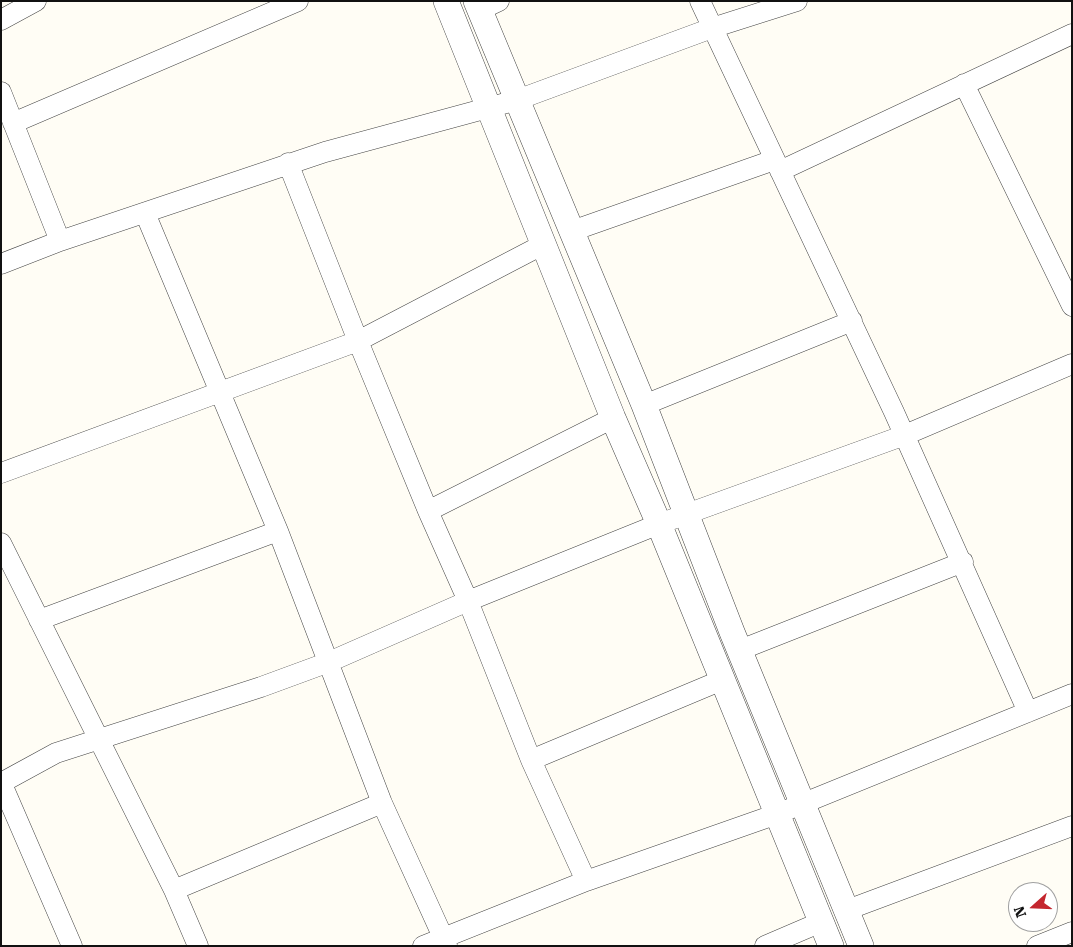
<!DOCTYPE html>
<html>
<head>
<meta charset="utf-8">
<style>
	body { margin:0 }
	#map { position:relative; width:1073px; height:947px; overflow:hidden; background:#fffdf5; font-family:"Roboto Serif",serif }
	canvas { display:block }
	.frame { position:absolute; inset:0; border:2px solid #111; pointer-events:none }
	.north { position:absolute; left:1008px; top:882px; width:50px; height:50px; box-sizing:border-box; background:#fff; border:1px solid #a0a0a0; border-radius:50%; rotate:250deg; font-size:14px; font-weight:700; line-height:20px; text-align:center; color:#111 }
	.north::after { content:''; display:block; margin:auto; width:18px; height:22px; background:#c4262e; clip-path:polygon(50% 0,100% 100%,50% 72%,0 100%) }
</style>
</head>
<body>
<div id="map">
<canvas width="1073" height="947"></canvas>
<div class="frame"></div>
<div class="north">N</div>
</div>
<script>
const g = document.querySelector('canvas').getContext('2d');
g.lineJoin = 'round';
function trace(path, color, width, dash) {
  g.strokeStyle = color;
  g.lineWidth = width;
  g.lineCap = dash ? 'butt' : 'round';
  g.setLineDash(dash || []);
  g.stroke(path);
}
const minor = new Path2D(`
	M700,1L894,412L1028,712
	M480,10L499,1
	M1,20L36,1
	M964,84L1072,306
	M1,92L60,241
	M13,123L298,1
	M288,163L358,341L428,511L468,601L531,760L586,881
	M780,171L1072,34
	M145,213L278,531L382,803L447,946
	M572,231L774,160
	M1,264L60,241L325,152L517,100L712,28L797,1
	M644,405L852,321
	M1,473L358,341L544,244
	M428,511L613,418
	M1,543L174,890L198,946
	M39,620L278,531
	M740,650L963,562
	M531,760L722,680
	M1,782L72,946
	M1,783L56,753L261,687L329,662L468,601L659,524L905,435L1072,364
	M174,890L382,803
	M847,910L1072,826
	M423,946L586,881L777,814L1072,694
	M765,946L821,922
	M1037,946L1072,932`);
const tertiary = new Path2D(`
	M446,1L613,418L659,524L831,946
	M476,1L644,405L732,632L861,946`);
trace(minor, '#444', 21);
trace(tertiary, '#444', 26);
trace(minor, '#fff', 20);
trace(tertiary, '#fff', 25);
</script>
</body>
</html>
